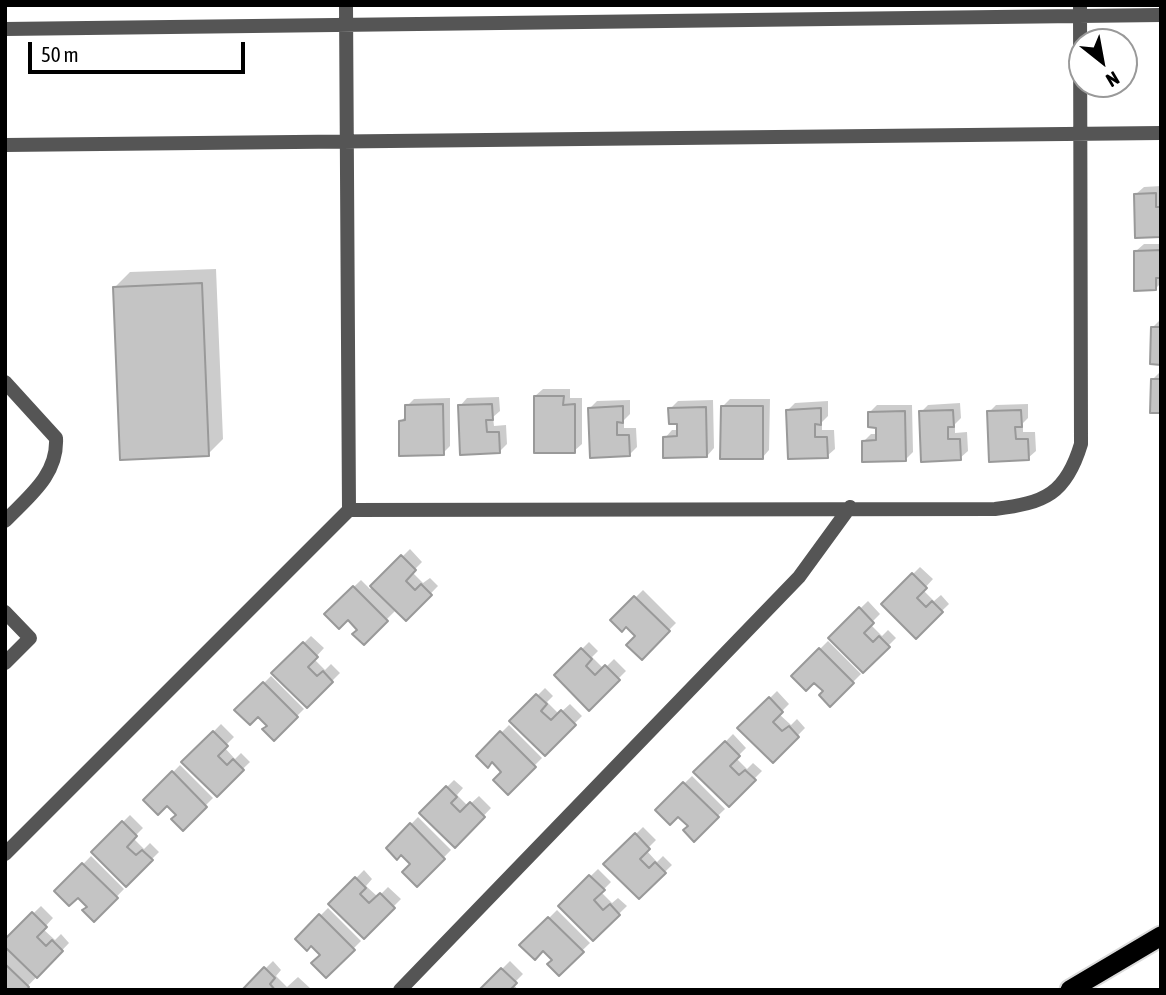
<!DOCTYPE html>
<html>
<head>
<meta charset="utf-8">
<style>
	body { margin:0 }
	#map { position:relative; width:1166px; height:995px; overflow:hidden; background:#fff; font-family:"Asap Condensed",sans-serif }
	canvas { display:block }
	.frame { position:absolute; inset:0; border:7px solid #000; pointer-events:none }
	.north { position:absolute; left:1068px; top:28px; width:70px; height:70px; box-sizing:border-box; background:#fff; border:2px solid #999; border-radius:50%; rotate:149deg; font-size:19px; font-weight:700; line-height:28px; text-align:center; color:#000 }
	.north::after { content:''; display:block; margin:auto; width:24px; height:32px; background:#000; clip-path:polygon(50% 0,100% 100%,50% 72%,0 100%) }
	.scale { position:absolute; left:28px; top:42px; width:217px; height:32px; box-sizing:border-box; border:4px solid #000; border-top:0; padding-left:9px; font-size:21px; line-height:24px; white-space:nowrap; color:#000; -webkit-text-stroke:5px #fff; paint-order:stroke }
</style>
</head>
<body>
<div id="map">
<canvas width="1166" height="995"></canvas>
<div class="frame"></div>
<div class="north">N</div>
<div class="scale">50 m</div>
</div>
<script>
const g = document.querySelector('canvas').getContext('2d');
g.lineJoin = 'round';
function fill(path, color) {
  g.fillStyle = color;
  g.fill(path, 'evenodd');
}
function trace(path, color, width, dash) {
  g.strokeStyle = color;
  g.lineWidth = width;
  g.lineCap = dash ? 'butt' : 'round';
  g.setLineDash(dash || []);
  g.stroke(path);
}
const shadow = new Path2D(`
	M1161,186V235L1136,194L1144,187Z
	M1144,244H1161V283L1155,289L1136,251Z
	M216,269L223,439L208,454L115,287L130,272Z
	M1160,320H1161V363L1152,328Z
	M1160,372H1161V412L1152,380Z
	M543,389H570V398H582V444L574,451L535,396Z
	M499,397L500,411L493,417L494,426L506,425L507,444L499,452L460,406L467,398Z
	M450,398V446L443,453L400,422L407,415V406L414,399Z
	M730,399H770L769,450L762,458L723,406Z
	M630,400V414L624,420V428H636L637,447L629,455L590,408L597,401Z
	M713,400L714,448L707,456L665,438L672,430H679V422L670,409L678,401Z
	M828,401V416L822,422V430H834L835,449L827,456L788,410L795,403Z
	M960,403L961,418L955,424V433L967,432L968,451L960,458L921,412L928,405Z
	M1028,404V418L1023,423V432H1035L1036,451L1028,458L989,412L996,405Z
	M877,405H912L913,452L905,460L864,441L871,434H878V426L869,413Z
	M410,549L422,562L412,572L423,583L430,578L438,586L406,619L396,610L364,642L359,629L348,618L326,614L361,580L370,589Z
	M920,567L933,579L923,590L934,601L941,595L949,604L916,636L883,604Z
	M643,590L676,623L642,657L638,636L627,625L613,620Z
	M868,601L880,614L870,624L882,636L888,630L896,638L863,671L830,638Z
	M311,636L324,648L314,659L325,670L331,664L340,673L307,706L274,673Z
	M828,641L861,674L830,705L826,691L814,680L793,676Z
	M589,642L598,651L592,657L604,669L614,659L626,671L589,708L556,675Z
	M271,676L304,709L274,739L269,725L258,714L237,710Z
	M545,688L553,696L547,702L559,714L570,704L582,716L545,753L512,721Z
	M777,691L789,704L779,714L791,725L797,719L805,728L773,761L740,728Z
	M221,724L234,737L224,747L235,759L241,753L250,762L217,794L184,762Z
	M509,725L542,758L508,792L503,772L493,760L478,756Z
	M733,734L746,748L736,758L747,769L753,763L762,771L729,804L696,772Z
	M180,765L213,798L183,828L178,815L167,804L146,800Z
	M692,776L725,809L694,839L689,825L678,815L657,810Z
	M454,780L463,788L457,795L468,806L479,796L491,808L455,846L421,813Z
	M130,815L143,828L133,838L144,849L150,843L159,852L126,885L93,852Z
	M418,817L451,850L417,885L412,864L402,853L388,848Z
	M643,827L656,840L646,850L657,862L663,856L672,865L639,897L606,864Z
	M91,856L124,889L94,920L89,906L78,895L57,891Z
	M598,869L611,882L601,892L612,903L618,898L627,906L593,939L560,906Z
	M364,870L372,879L366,886L378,897L388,887L401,899L364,936L331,904Z
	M41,906L53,918L43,929L55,940L61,934L69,943L24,990H5V941Z
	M328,908L361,941L326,976L322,955L311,944L297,939Z
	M557,910L590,943L559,973L554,960L543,949L522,945Z
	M273,961L281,970L276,976L287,987L298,977L311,989L244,990Z
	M510,961L523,974L513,984L518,990H481Z`);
const building = new Path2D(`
	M1156,193V207H1161V237L1135,238L1134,194Z
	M1161,250V278H1156V290L1134,291V251Z
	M202,283L209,456L120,460L113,287Z
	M1151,327H1161V365L1150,364Z
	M1151,379H1161V413H1150Z
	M534,396H564L563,405L575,404V453H534Z
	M443,404L444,455L399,456V421L405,420V405Z
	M492,404L493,420H486L487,432H499L500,453L460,455L458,405Z
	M623,406V423L617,422V435H629L630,456L590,458L588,408Z
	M721,406H763V459H720Z
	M706,407L707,457L663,458V437L677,436V424H669L668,408Z
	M821,408V425L815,424V437H827L828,458L788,459L786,410Z
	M953,410L954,427H948V439H960L961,460L921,462L919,411Z
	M1021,410L1022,427H1015L1016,439H1028L1029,460L989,462L987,411Z
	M905,411L906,461L862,462V441L876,440V428L868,427V412Z
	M401,555L416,570L406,581L415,590L421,584L432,595L406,621L370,586Z
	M912,573L927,588L917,598L926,607L932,601L943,612L916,639L881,604Z
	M353,586L388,621L364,645L352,634L357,630L348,620L339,629L324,614Z
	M634,596L670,631L642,660L626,645L635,636L626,627L622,632L610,620Z
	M859,607L874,623L864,633L873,642L879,636L890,647L863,673L828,638Z
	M303,642L318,657L308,667L317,676L323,671L333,682L307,708L271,673Z
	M581,648L592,659L586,666L595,675L605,665L620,680L589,711L554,675Z
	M819,648L854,683L830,707L819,695L823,691L814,683L806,691L791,676Z
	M263,682L298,717L274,741L262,729L267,726L258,717L250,725L234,710Z
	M536,694L547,704L541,711L551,720L561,710L576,725L545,756L509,721Z
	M769,697L783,712L773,722L782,731L789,726L799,737L773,763L737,728Z
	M213,731L228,746L218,756L227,765L233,759L244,770L217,797L181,762Z
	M500,731L536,767L508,795L493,780L501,772L492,762L488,768L476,756Z
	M725,741L740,756L730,766L739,775L745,770L756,780L729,807L693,772Z
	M172,771L207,807L183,831L171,819L176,815L167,806L158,815L143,800Z
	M683,782L719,817L694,842L683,830L688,826L678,817L670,825L655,810Z
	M446,786L457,797L451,803L460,812L470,802L485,817L455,848L419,813Z
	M122,821L137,836L127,847L136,855L142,850L153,860L126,887L91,852Z
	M410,823L445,859L417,887L402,872L410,864L401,855L397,860L386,848Z
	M635,833L650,849L640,859L649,868L655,862L666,873L639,899L603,864Z
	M82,863L118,898L94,922L82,910L87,907L78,898L69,906L54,891Z
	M589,875L605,890L594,900L603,910L610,904L620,915L593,941L558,906Z
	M355,877L366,888L360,894L369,903L380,893L395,908L364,939L328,904Z
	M32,912L47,927L37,937L46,946L52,940L63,951L37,978L5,947V939Z
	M319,914L355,950L326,978L311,963L320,955L311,946L307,951L295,939Z
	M548,917L584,952L559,976L547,964L552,960L543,951L535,960L519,945Z
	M5,964L29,987L27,990H5Z
	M264,967L275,978L270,984L275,990H242Z
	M501,968L517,983L510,990H479Z`);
const minor = new Path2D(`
	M346,5L349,510
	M5,29L1161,15
	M5,145L1161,133
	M5,382L56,438C58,475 29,496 5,521
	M5,612L30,638L5,663
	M5,854L349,510L995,509C1045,503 1066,494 1081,444L1080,5
	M400,990L799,577L850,507`);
const trunk = new Path2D(`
	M1070,990L1161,936`);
fill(shadow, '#0003');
fill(building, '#c4c4c4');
trace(building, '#999', 2);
trace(trunk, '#dbdbdb', 23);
trace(minor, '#555', 14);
trace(trunk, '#000', 19);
</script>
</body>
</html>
